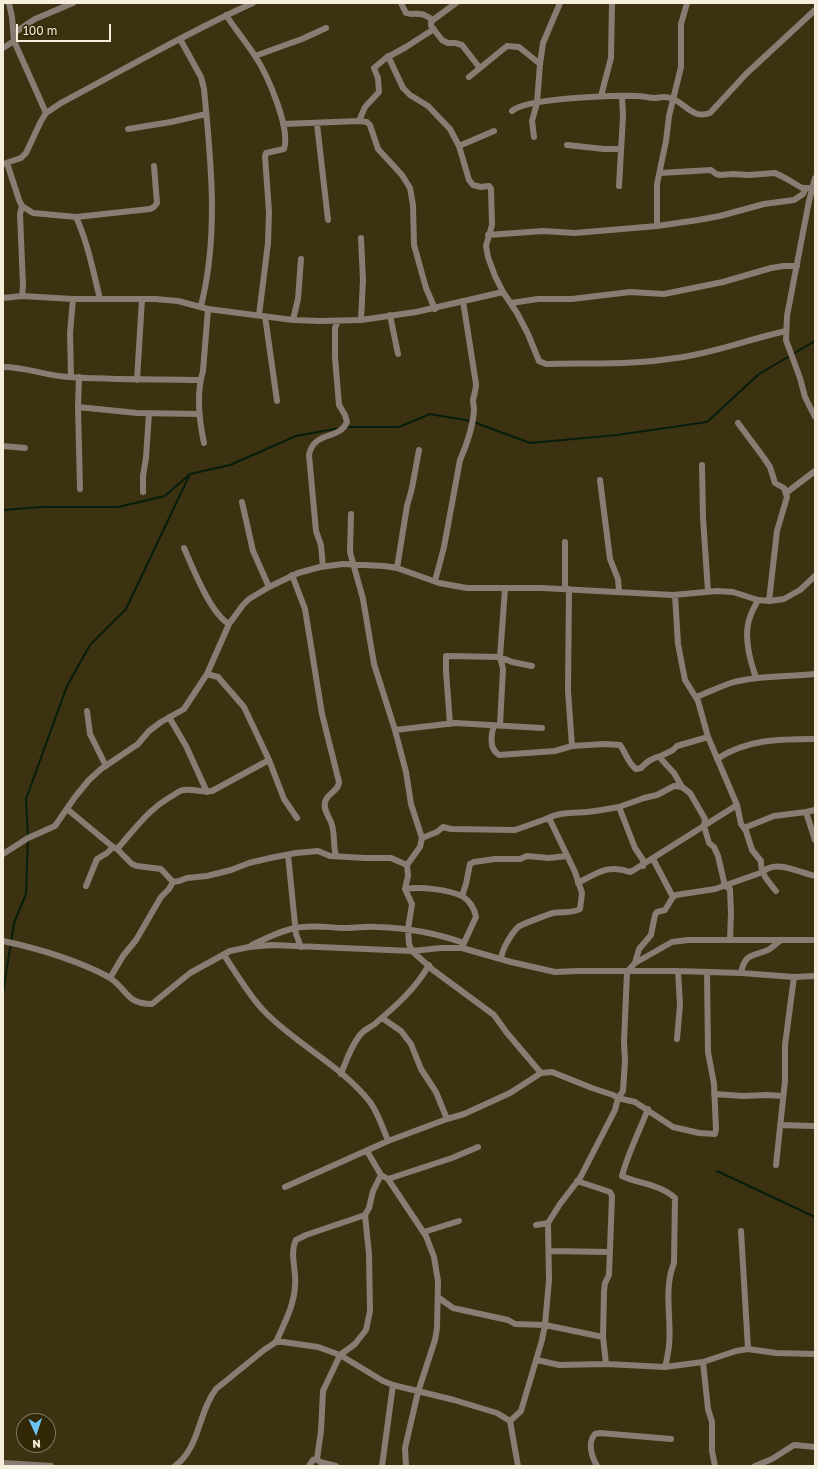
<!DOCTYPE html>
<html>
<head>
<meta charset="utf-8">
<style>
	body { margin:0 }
	#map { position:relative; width:818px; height:1469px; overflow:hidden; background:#3c3111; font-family:"Golos Text",sans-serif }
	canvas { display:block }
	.frame { position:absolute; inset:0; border:4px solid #f5eedc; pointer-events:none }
	.north { position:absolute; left:16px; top:1413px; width:40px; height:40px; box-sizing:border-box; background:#322706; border:1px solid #80775c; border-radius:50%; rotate:177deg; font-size:11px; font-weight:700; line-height:16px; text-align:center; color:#f5eedc }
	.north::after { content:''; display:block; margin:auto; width:14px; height:18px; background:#6bc3f2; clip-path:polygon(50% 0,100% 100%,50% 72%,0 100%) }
	.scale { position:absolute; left:16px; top:24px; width:95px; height:18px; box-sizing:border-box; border:2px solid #f5eedc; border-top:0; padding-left:5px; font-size:12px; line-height:14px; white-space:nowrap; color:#f5eedc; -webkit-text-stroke:3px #322706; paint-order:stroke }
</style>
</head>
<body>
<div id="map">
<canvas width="818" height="1469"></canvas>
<div class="frame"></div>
<div class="north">N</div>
<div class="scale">100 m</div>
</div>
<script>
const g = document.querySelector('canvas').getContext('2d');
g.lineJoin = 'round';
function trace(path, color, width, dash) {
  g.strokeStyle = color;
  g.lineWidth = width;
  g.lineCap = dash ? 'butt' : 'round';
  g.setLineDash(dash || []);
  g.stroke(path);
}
const stream = new Path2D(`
	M346,427H399L430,414L471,421L530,443L617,435L707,422L759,374L815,341
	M3,510L41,507H118L165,496L190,474L230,465L296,436L340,428
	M3,993L14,923L26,894L28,838L26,799L67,686L90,645L126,609L189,476
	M717,1171L815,1217`);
const minor = new Path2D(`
	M9,3L12,17L14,41L46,113
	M401,3L406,13C412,15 415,13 420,14C425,14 429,18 433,20
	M456,3L433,20L431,23V26L442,40L448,43H455L462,45L479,67
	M226,15C235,29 246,42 255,56C267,74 291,128 284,149L266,153L265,156L269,212L268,243L259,315
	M14,33L35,19L73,3
	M180,39L201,77L204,89C211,161 219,235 201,306
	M3,48L14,41
	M255,56L302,39L326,28
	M388,56L403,88L410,95L428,106L450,129L459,146L469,180L473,185L481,187L489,186L491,189L492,225L486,246L488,257L495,276L503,292L517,313L528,334L539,361L546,364C589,363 633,365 676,358C714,353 749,339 786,331
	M469,77L507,46L519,47L540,64
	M601,96L611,58L612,3
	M512,111C526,98 615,95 637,96C643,96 649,98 655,98C658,98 661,97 664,97C683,97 690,121 710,113L746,74L815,10
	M359,121L365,107L379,92L378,78L374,68L386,58L406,47L434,29
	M283,124L359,121L367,122L370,125L378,149L402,175L410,188L413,205L414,245L426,288L435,309
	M317,124L328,220
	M128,129L171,122L206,114
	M534,137L532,121L537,103L540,64L543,43L560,3
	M567,145L604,149H621
	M459,146L494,131
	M7,163L19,200L22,206L33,213L76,217L150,209L154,207L157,203L154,166
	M3,164L21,158L26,153L41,121L46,113L61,103C125,69 188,32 253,3
	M660,173L711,170L716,174L720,175L733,174L749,175L775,173L787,179L802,188H809
	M815,178L809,201L787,316L786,340L800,378L805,397L815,417
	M619,186L623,116L622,96
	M76,217C88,243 93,271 100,299
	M657,226V184L666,141L669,116L681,67V24L687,3
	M488,235L543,231L575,233L657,226L698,220L720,216L764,204L794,200L803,194L806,188
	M22,296L23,286L20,214L22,206
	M3,298L22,296L73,299H155L178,301L208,309L293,320L320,321L361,320L416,312L503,292
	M511,303L538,299H572L630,292L664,294L723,282L771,268L784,266H797
	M390,315L398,354
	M265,316L277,401
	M293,320L298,299L301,259
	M361,320L363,280L361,238
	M3,367C26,367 47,376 69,377C113,380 156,379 200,380
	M71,377L70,333L73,299
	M79,377L78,407L80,489
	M137,380L142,299
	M78,407L137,413L199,414
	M738,423L764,458L770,467L775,483L784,488L787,497L777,531L769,601
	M204,443C199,420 196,394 203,371L208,309
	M3,446L25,448
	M702,465L703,518L708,591
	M600,480L610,559L618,579L619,591
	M143,492V476L146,458L149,413
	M786,493L815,471
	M242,502L253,551L269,587
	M351,514L350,552L363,599L374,664L395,730L406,772L411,804L422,838L420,847L407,865L408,876L405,889L412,904L408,929L409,944L412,951L433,970L494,1015L507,1033L541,1073
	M565,542V589
	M184,548C193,568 210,613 229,624
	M323,567L321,545L316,531L309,455C314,430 339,441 347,422L345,415L339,405L335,357V328L338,321
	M397,568L407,506L412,488L419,450
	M292,575L305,609L322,714L339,782C339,791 327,793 325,802C323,811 330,817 332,825C335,835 333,846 336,856
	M435,581L444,547L460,460C467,444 473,427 474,410C474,407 473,403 473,400C474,395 476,390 476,384L463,301
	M569,589L568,691L572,746
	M675,595L678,644L685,680L698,701L708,737L737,805L741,824L746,831L752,850L761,861C760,873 768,881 776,891
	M207,674L218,677L244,707L269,760L284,799L297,818
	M756,678C750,660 743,636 750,617C752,611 755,606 758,600
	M696,697C709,692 721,686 734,682C761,675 788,677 815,674
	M87,711L90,734L106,766
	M169,717L186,746L207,792
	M450,724L446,671V656L500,657L512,662L532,666
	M494,725C491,735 489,749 499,755L555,751L572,746L605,744L620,745C626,753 628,763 636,769L641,768C647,761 652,758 661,756
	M500,725L503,669L500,657L505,589
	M395,730L455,723L542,728
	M708,737L677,746L673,750L661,756V759L674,773L682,787L690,793L705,819L704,826L709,843L714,847L718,856L725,886L730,889L731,913L730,940
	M717,759C747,739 780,739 815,739
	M619,807L644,798L657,795L674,786L682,787
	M67,809L113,847L117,849
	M806,812L815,840
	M546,819C559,812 572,813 587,812C597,811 608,809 619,807L635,848L643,860V866
	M744,828L774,816L806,812L815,810
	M422,838L437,832L443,827L451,829L515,830L546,819L550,820L575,872L582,893L580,909C571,914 562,911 553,913C549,914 520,925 518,927C511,934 502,949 501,959
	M3,854L28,838L55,826L75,797L89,780L101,769L138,744L149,731L161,722L184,709L207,674L229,624L243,605L249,599L269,587L298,573L320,567L343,564L384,566L397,568L439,583L467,588H542L673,595L717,591L733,592L758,600L769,601L784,599L800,590L815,576
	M288,855L296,934L301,947
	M653,859L673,897
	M173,882L161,869L137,866L132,864L117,849C130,835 141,819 156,807C163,801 172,796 180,791C189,787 201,793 212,791L269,760
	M578,883C597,873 608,864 630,872L634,870L737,805
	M86,886L97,859L107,853L113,847
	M405,889C420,886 449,890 462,896C469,900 475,909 476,917L463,945
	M462,896L466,884L470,864L474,862L495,859H520L527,856L549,858L567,856
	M3,941C36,948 69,958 99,972C103,974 107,976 110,978C128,990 126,1004 152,1004L190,973L230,951L249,947L272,945L412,951L441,948H462L511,962L555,972L578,971H678L741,973L794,977L815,976
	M252,945C266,938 280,931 295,928C312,924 330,928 347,928C357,928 367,926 377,927C407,928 436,933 464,943
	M224,955C236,973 248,994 263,1010C295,1044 341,1065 370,1102C378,1113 383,1128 388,1141
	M635,963L639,949L651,935L655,915L657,912L665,910L673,897L676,895L715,889L763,872C776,859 800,873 815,876
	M741,973C745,953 752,957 768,950C773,947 777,943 781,940
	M110,978L123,956L136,940L161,897L169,889L173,882L179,881L187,878L207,876L231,870L249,863L270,858L296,853L318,851L330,856L365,858H391L407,865
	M382,1018L401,1031L411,1044L421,1069L436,1092L447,1119
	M677,1039L680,1005L678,971
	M341,1074C346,1061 351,1046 360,1035C364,1029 372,1027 377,1022C397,1005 416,988 429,965
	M714,1094L743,1096L767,1095L783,1096
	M648,1109C639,1132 628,1153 622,1176C639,1184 660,1184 675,1198L674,1263C663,1290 672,1319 669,1346C668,1353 667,1360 665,1367
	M780,1125L813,1126
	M367,1151L381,1175L388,1179L426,1236L434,1257L438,1281L437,1328L435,1340L418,1392L405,1448L406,1466
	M776,1165L785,1081V1045L794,977
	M388,1179L452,1158L478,1147
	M577,1181L610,1192L612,1196L609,1275L605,1283L604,1291L603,1337L606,1364
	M285,1187L388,1141L447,1119L464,1114L510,1093L541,1073L552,1072L592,1088L613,1095L618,1098L635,1102L673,1127L699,1133L715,1134L716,1129L714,1084L708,1052L707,972
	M536,1225L548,1223
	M741,1231L748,1349
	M424,1232L459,1221
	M549,1251L610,1252
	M439,1298L453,1308L508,1320L515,1324L545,1325L603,1337
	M276,1342C284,1324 294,1306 295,1286C297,1271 289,1254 296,1240L306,1235L365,1215L369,1208L373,1191L381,1175
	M537,1360L559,1365L606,1364L665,1367L703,1362L736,1351L748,1349L776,1353L815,1354
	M703,1362L708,1409L712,1422V1451L715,1466
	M510,1421L521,1411L542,1340L545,1325L549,1280L548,1223L560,1204L580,1178L615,1110L618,1098L623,1091L625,1061L624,1042L627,972L635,963L672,942L688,940H815
	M3,1463L51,1466
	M175,1466C200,1448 198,1412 216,1389L264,1350L276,1342H283L318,1347L340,1355L383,1381L393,1385L454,1400L497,1413L510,1421L518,1466
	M309,1466L313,1460L317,1459
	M336,1466L320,1462L317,1459L321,1431L323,1391L340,1355L355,1344L366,1330L370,1311L369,1254L365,1215
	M382,1466L393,1385
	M597,1466C592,1457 587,1443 595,1434L600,1433L671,1439
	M755,1466L772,1459L794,1445L815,1447`);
trace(stream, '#071e0c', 2);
trace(minor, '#897d73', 6);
</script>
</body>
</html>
